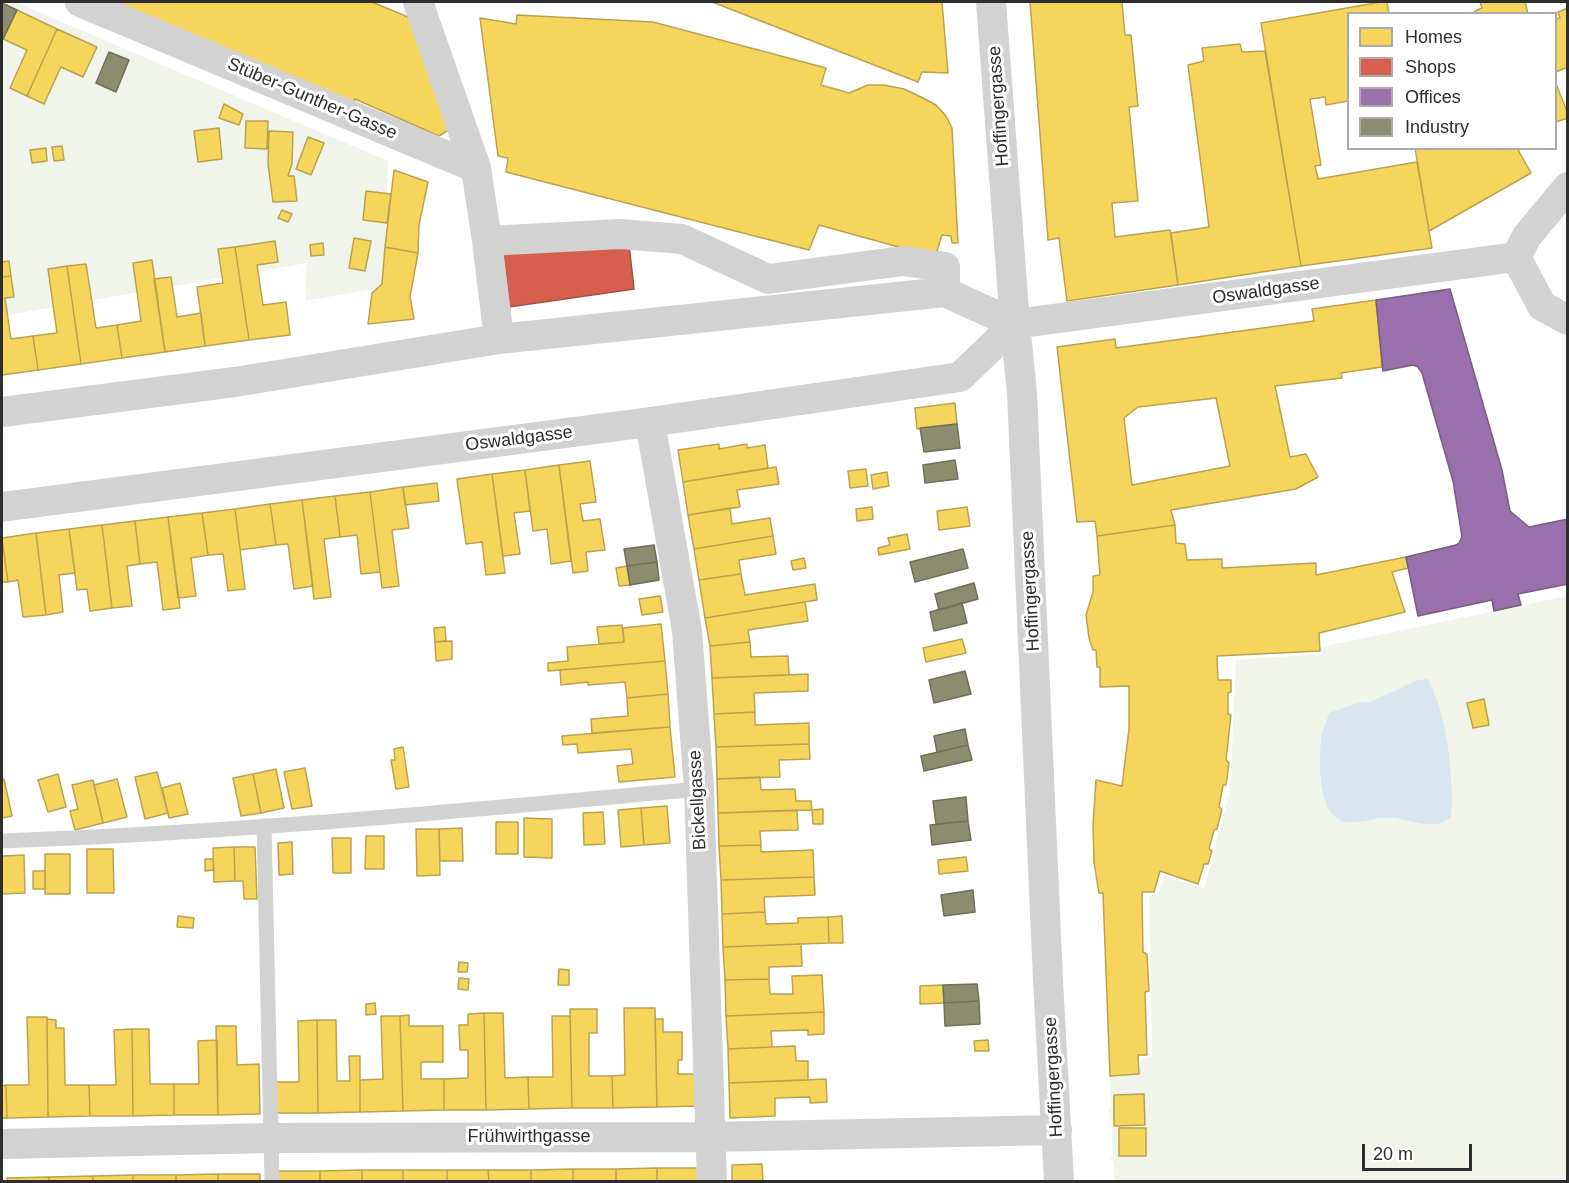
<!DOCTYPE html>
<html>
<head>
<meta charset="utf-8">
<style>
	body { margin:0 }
	#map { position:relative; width:1569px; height:1183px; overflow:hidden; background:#fff; font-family:Arial,sans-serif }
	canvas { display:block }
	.frame { position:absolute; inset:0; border:3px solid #2d2d2d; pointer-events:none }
	.legend { position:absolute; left:1347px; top:12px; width:210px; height:138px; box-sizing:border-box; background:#fff; border:2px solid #ababab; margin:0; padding:8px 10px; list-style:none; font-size:18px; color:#2d2d2d }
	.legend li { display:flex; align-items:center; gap:12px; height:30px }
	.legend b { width:30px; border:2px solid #ababab }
	.scale { position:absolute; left:1362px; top:1144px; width:110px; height:27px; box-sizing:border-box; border:3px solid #2d2d2d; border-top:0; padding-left:8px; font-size:18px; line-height:21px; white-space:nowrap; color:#2d2d2d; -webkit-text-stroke:4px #fff; paint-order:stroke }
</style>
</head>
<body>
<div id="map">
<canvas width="1569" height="1183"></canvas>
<div class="frame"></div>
<ul class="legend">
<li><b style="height:16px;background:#f6d55c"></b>Homes</li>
<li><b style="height:16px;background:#d6604d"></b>Shops</li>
<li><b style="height:16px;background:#9970ab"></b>Offices</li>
<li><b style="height:16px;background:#8c8c6e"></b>Industry</li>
</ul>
<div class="scale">20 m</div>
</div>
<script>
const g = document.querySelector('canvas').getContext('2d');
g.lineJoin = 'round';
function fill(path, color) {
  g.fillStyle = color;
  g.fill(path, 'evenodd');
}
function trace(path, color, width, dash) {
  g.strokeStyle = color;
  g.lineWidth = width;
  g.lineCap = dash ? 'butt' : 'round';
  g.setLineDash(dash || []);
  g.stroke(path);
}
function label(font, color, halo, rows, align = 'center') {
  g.font = font + ' Arial,sans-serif';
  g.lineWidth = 6;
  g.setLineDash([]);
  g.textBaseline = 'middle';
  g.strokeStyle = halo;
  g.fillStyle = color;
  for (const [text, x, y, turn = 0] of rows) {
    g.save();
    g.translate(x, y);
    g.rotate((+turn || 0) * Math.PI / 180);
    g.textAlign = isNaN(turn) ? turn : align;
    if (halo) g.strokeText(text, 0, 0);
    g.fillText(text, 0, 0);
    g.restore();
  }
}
const green = new Path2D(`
	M2,2H15L388,161L385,287L305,301L307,263L2,316Z
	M1567,596V1181H1114L1113,1162L1109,1158L1113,1155L1111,1113L1108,1111L1111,1107L1110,1076L1138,1074L1142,1059L1152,1057L1149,896L1158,894L1165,876L1204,889L1230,791L1236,660L1321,654V647Z`);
const water = new Path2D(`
	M1428,679C1446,717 1450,752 1452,793C1453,801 1451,809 1451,817C1436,831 1413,821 1395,818C1378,815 1359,825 1345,822C1317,815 1319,761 1321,739C1322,731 1327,721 1329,713L1358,703L1370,702L1418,680Z`);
const homes = new Path2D(`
	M115,2H372L408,17L455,126L439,136L355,99L352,104Z
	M712,2H942L948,73L922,72L918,82Z
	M1030,2H1122L1125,35H1131L1138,106L1129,107L1138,201L1112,203L1115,237L1170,230L1178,285L1067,301L1059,238L1048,240Z
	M1381,2H1387L1389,14H1348V101L1326,105L1325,97L1310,99L1321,165L1315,166L1318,179L1417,162L1432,248L1301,266L1261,23Z
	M1480,2H1525L1528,14H1474L1475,11L1482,8Z
	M1568,8V67L1556,72V19L1560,18L1558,12Z
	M17,10L57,29L27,96L10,88L27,50L3,39Z
	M517,15L653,22L826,68L821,85L849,93L868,85H884L904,89L923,98L936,105L946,116L952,128L958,243H952L951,236L942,235L935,257L819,225L809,250L506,172L508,158L498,156L480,18L516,24Z
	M57,29L97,47L83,77L61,67L44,104L27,96Z
	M1240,44L1242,52L1265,51L1301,266L1178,285L1171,233L1209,227L1188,65L1204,61L1202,48Z
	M1556,84L1568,114V118L1556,122Z
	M224,104L243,114L239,125L219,118Z
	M246,121H268L267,149L245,148Z
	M219,128L222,159L198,162L194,131Z
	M269,131L293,132L292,164L288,176H294L297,201L273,202L268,164Z
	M308,137L324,143L311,175L296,169Z
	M62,146L64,160L54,161L52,147Z
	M46,148L47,161L32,163L30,150Z
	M1415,148H1517L1531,173L1429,231Z
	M394,170L428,182L419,225L418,253L385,247Z
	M366,191L391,194L387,223L363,220Z
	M282,210L292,214L288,222L278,218Z
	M354,238L371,241L365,271L349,268Z
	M275,241L278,262L257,265L263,305L286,302L290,335L249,340L235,247Z
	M323,243L324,255L311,256L310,245Z
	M235,247L249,340L205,346L197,287L223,283L218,249Z
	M385,247L418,253L410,297L414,319L368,324L372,293L382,284Z
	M152,260L165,352L122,358L117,325L141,321L133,263Z
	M9,261L11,276L2,277V262Z
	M86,264L96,328L117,325L122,358L81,364L67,266Z
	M67,266L81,364L38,370L33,336L57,333L48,269Z
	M11,276L14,297L5,298L11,339L33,336L38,370L2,375V277Z
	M171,277L177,317L201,313L205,346L165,352L154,279Z
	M1376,300L1382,367L1341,373L1342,378L1275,386L1290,457L1306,454L1318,477L1296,489L1171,510L1175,525L1097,536L1095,521L1077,522L1057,347L1115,339L1116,348L1314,321L1312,309ZM1216,398L1230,466L1132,485L1124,418L1138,407Z
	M955,403L957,424L917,429L915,408Z
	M719,444V449L747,444V448L765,445L768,468L683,482L678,450Z
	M590,461L596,502L580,504L583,521L600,519L605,550L586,552L588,571L573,573L559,465Z
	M559,465L571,561L551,564L547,529L533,531L525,470Z
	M776,467L779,484L737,490L740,507L688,515L683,482Z
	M866,469L868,486L850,488L848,471Z
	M525,470L530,511L514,513L520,554L503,556L492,474Z
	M887,472L889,486L873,489L871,475Z
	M492,474L505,573L486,575L482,542L466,544L457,479Z
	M437,483L439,501L405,505L403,487Z
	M403,487L409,528L392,530L399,586L382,588L370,492Z
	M370,492L380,572L361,574L357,535L340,537L335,496Z
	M335,496L340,537L324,539L331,597L314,599L302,500Z
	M302,500L313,586L294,589L288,544L276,545L270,504Z
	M270,504L276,545L240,550L235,509Z
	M872,507L873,519L857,521L856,509Z
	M967,507L970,526L939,530L937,511Z
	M730,508L732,524L770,518L773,536L694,549L688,515Z
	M235,509L245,589L228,591L223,554L208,555L202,513Z
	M202,513L208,555L191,558L196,596L178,598L168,517Z
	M168,517L180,608L163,610L157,562L140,564L135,521Z
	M135,521L140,564L127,566L132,606L112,608L102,525Z
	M102,525L112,608L90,611L87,589L77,590L69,529Z
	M1175,525L1176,543L1185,544L1187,560L1222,559V568L1316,563V575L1406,557L1408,568L1392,572L1405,612L1319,633L1320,651L1217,656L1218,680H1231V692L1228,693V714L1231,715L1226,760L1229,763L1226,785H1223L1219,807L1222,809L1217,829L1214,830L1209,849L1212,851L1208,864H1204L1198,884L1160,871L1154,892H1142L1143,952L1147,954L1149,991L1145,992L1147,1055H1138L1139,1074L1110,1076L1103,893H1099L1094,862L1093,826L1096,780L1122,786L1129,729V686L1100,687V667H1097L1096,650H1093L1089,638L1086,615L1093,592V576L1100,575L1097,536Z
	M69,529L75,573L59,575L63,612L46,615L36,533Z
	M36,533L46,615L23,617L18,580L8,582L2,538Z
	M907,534L910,549L879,555L878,548L890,545L888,538Z
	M773,536L776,554L739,560L741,574L699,580L694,549Z
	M2,538L8,582H2Z
	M804,558L806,568L793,570L791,561Z
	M627,566L630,585L619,586L616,568Z
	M741,574L745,595L815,584L817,600L705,618L699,580Z
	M660,596L663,612L642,615L639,599Z
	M805,602L808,621L748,630L750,642L710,646L705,618Z
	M661,624L665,661L548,671V663L568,661L567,647L624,642L623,628Z
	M622,625L624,642L599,644L597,627Z
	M445,627L446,641L435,642L434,628Z
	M962,639L966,653L926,662L923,648Z
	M452,641V659L436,661L435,642Z
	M750,642L751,657L788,656L789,675L712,678L710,646Z
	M665,661L668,694L627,698L625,682L588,685V682L561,685L560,670Z
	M808,674V691L754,693L755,712L714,714L712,678Z
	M668,694L670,727L592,733L591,719L628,716L627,698Z
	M1484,699L1489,725L1473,728L1467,703Z
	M755,712V725L809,723V744L716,747L714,714Z
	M670,727L675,777L619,782L617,766L633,764L631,749L578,753L577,744L563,745L562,736Z
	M809,744L810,759L779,760L780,777L717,779L716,747Z
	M403,747L409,787L396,789L391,760H395L394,749Z
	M305,768L312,806L292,809L284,772Z
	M276,769L284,808L261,813L253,774Z
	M157,772L168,813L145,819L135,777Z
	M58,774L66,807L48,812L38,780Z
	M253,774L261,813L241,816L233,778Z
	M760,777L761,790L795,789L796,801H811L812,810L718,813L717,779Z
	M4,779L12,816L2,818V780Z
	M117,779L127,817L103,823L94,785Z
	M93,780L103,823L75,830L70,811L78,809L72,785Z
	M180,783L188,814L169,818L162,788Z
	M667,806L670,843L644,845L641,808Z
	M641,808L644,845L621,847L618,810Z
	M823,809V824H813L812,810Z
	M797,810L798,830L760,831L761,845L719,846L718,813Z
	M603,812L605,844L584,845L583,813Z
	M524,818L552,819V858L524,857Z
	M496,822H518V854H496Z
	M462,828L463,861H440L439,829Z
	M416,829H439L440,875L417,876Z
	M366,836H384V869H365Z
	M332,838H351V873H333Z
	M292,842L293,874L279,875L278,843Z
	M761,845V852L813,850L814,877L721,880L719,846Z
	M234,847H255L257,899H244L243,881H235Z
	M234,847L235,881L214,882L213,848Z
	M87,849H113L114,893H87Z
	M45,854H70V894H45Z
	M24,855L25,893L2,894V856Z
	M966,857L968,871L939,874L938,860Z
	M205,859H213L214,870L205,871Z
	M33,871H45V889H33Z
	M814,877L815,895L764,897L765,912L722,914L721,880Z
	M765,912L766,924L798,923V918L828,917L829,943L723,947L722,914Z
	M178,916L194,918L193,928L177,927Z
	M842,916L843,943H829L828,917Z
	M801,944L802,966L769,967V979L725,980L723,947Z
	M459,962L468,963L467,972H458Z
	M559,969L569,970V985H558Z
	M822,975L824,1012L726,1016L725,980L769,979L770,994H793L792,976Z
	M459,978L469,979L468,990L458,989Z
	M943,985L944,1003L920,1004V986Z
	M375,1003L376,1014L366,1015V1004Z
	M624,1008H655L657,1107L613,1108L612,1076L625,1075Z
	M570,1009H597V1033H589V1076H612L613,1108H572Z
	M824,1012V1034L808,1035V1030L771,1031L772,1047L728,1049L726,1016Z
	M484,1013L486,1110H444V1079L468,1078V1050H460L459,1025H468V1014Z
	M484,1013H503L505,1078L528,1077L529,1109L486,1110Z
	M409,1015V1026H443V1062H421V1079H444V1110L403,1111L400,1016Z
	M381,1016H400L403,1111L360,1112V1080L383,1079Z
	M552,1016H570L572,1108L529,1109L528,1077H553Z
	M27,1017H47L48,1117L7,1118L6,1085H29Z
	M47,1019L56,1020V1028H64L65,1085H89L90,1116L48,1117Z
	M655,1019H663V1032H682V1060H678V1074H698L699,1106L657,1107Z
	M317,1020L318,1113H276L275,1082H299L298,1021Z
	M317,1020H336L337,1081H350L349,1056H360V1112L318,1113Z
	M216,1026H236L237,1065L259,1064L260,1114L218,1115Z
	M132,1029H149L150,1084H174V1115L133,1116Z
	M132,1029L133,1116H90L89,1085H116L114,1030Z
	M217,1040L218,1115H174V1084H199L198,1041Z
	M988,1040L989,1051H975L974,1041Z
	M795,1046L796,1061H808V1080L729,1083L728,1049Z
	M826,1079L827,1102L810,1103V1097L775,1098V1116L730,1118L729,1083Z
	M6,1085L7,1118H2V1086Z
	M1144,1094L1145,1125L1114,1126V1095Z
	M1119,1128H1146V1156H1119Z
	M762,1164L763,1182H732V1165Z
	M657,1168H700V1182H657Z
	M657,1168V1182H616V1169Z
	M573,1169V1182H531V1170Z
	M573,1169H616V1182H573Z
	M362,1170H403V1182H362Z
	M362,1170V1182H320V1171Z
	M403,1170H447V1182H403Z
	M447,1170H488L489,1182H447Z
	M488,1170H531V1182H489Z
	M277,1171H320V1182H277Z
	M218,1174V1182H176V1175Z
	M218,1174H260V1182H218Z
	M133,1175H176V1182H133Z
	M133,1175V1182H93V1176Z
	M93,1176V1182H49V1177Z
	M49,1177V1182H7V1178Z`);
const shops = new Path2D(`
	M629,244L634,289L502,308L495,247Z`);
const offices = new Path2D(`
	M1450,289L1502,470L1510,511L1529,527L1568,519V584L1518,594L1521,605L1494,611L1492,600L1418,616L1406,557L1456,545L1459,543L1462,537L1453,481L1422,373L1418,367L1413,365L1383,371L1376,300Z`);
const industry = new Path2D(`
	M2,3L17,10L3,39H2Z
	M109,52L129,60L116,92L96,83Z
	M957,424L960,448L924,452L920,428Z
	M955,460L958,479L925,483L923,465Z
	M654,545L657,562L627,566L624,549Z
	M963,549L968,568L915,582L910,562Z
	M657,562L659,580L630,585L627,566Z
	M974,583L978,599L939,610L935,594Z
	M962,603L967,623L934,631L930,612Z
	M965,671L971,694L934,703L929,680Z
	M965,729L968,745L937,752L934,736Z
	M968,745L972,760L924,771L921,756Z
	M966,797L968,821L936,824L933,801Z
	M968,821L971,840L932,845L930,825Z
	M973,890L975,912L944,916L941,895Z
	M977,984L979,1001L944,1003L943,985Z
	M979,1001L980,1024L945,1026L944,1003Z`);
const lane = new Path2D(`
	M264,826L272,1182
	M2,841C235,833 467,810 699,789`);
const street = new Path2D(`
	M80,2L476,168L487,241L499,339
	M418,2L476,168
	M991,2L1015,324L1022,393L1048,980L1059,1182
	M487,241L620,234L682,239L768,279L903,261L945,267V292
	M1516,257L1527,236L1568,187
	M1516,257L1542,306L1568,320
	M2,412L235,382L499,339L945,292L1015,324L1516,257
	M650,422L687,631L699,789L712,1182
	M2,507L650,422L960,377L1015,324
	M2,1144L271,1138L710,1137L1057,1130`);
const streetNames = [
	["Stüber-Gunther-Gasse",312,99,23],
	["Hoffingergasse",999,106,-94],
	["Oswaldgasse",1266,291,-8],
	["Oswaldgasse",519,439,-7],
	["Hoffingergasse",1031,591,-93],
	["Bickellgasse",698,800,-93],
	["Hoffingergasse",1054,1077,-93],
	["Frühwirthgasse",529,1137]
];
fill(green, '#f0f4eb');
fill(water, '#d8e6f0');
fill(homes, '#f6d55c');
trace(homes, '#baa34e', 1.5);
fill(shops, '#d6604d');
trace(shops, '#a35143', 1.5);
fill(offices, '#9970ab');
trace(offices, '#795c85', 1.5);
fill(industry, '#8c8c6e');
trace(industry, '#70705a', 1.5);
trace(lane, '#d2d2d2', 15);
trace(street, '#d2d2d2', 30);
label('18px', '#2d2d2d', '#fff', streetNames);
</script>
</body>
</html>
